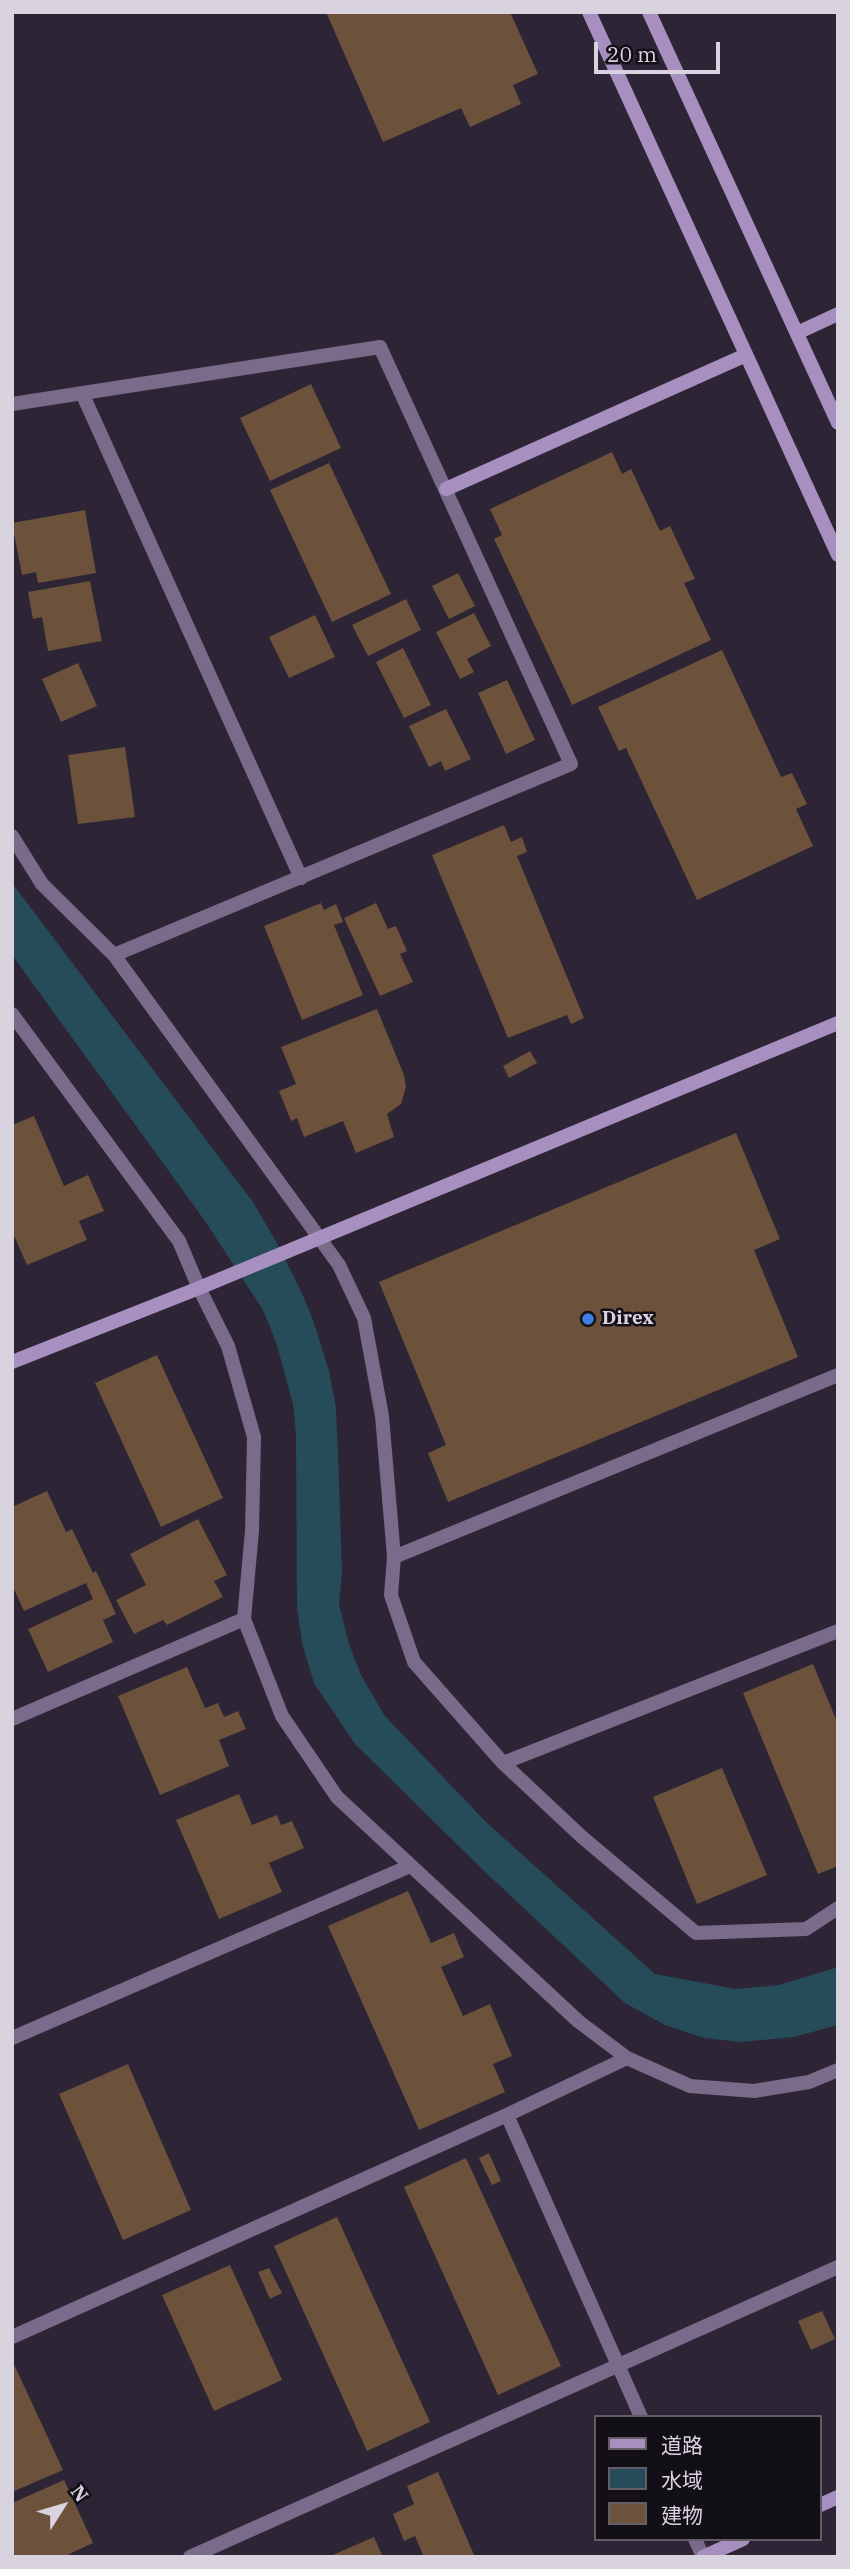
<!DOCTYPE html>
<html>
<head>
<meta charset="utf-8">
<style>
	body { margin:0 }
	#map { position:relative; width:850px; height:2569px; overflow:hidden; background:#2d2436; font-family:"IBM Plex Serif","Noto Sans JP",serif }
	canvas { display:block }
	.frame { position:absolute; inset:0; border:14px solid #d8d3df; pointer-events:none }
	.legend { position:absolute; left:594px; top:2415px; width:228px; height:126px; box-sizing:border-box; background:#130f17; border:2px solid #625d67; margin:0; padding:9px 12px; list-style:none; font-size:21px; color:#d8d3df }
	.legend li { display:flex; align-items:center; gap:14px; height:35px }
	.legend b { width:35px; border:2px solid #625d67 }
	.north { position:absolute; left:28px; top:2471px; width:70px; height:70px; -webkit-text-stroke:5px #130f17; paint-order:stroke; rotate:53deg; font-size:19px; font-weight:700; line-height:28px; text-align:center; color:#d8d3df }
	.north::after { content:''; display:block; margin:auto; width:24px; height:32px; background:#d8d3df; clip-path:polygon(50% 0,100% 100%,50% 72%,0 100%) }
	.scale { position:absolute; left:594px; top:42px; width:126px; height:32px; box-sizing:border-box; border:4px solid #d8d3df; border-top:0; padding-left:9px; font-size:21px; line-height:24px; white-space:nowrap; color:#d8d3df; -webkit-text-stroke:5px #130f17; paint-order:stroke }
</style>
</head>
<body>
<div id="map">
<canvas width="850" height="2569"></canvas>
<div class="frame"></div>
<ul class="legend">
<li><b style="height:9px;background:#a790c0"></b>道路</li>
<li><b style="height:19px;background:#264b59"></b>水域</li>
<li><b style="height:19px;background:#6c513b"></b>建物</li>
</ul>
<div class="north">N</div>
<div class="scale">20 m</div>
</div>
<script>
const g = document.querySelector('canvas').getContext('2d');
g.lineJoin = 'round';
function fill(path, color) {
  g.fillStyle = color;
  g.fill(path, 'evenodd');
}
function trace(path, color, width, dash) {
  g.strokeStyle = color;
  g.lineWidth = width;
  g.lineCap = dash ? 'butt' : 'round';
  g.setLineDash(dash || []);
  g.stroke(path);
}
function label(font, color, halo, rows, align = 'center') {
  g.font = font + ' "IBM Plex Serif",serif';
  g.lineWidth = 5;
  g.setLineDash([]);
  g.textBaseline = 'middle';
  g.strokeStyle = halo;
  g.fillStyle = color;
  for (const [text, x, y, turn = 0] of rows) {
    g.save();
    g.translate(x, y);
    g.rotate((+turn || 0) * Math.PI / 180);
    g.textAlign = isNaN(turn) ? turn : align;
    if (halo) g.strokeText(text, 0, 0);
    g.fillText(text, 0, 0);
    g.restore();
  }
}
const water = new Path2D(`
	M12,883L253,1202L278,1245L301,1291L313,1320L329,1371L336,1408L338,1450L342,1574L339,1604L349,1644L361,1675L385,1716L486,1822L655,1974L736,1989L779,1985L838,1967V2025L794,2037L741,2042L704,2038L665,2025L625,2003L481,1868L355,1744L314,1683L302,1643L297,1607L296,1434L293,1404L276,1342L263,1310L205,1221L12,955Z`);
const building = new Path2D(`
	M326,12H510L538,74L513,85L521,104L470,127L461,108L383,142Z
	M311,384L341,448L270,481L240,418Z
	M612,452L622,474L631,469L660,531L670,526L695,579L684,583L711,640L572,705L494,539L502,535L490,509Z
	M329,463L391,594L332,622L270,490Z
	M85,510L96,573L38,583L36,572L22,575L12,523Z
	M458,573L475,606L449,619L432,586Z
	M90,581L102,641L48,651L42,617L33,619L28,592Z
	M406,599L421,630L368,656L352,625Z
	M474,613L491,646L467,659L474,672L460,679L436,632Z
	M315,615L335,657L289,678L269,637Z
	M403,648L431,705L404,718L376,662Z
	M722,650L781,777L792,773L807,804L796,809L813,846L697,900L626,748L619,751L598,707Z
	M78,663L97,706L61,722L42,679Z
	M507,680L535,740L506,754L478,693Z
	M446,709L471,759L445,771L441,761L429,767L409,726Z
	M125,747L135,817L78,824L68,755Z
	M504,825L511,842L522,837L527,852L517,856L584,1018L571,1024L567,1015L508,1038L432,855Z
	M321,903L324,910L336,904L343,922L334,925L363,995L302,1020L264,926Z
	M376,903L388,929L396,926L407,951L400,954L413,982L380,996L344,918Z
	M377,1009L404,1075L406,1087L401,1104L387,1114L394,1137L356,1153L343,1121L304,1137L297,1118L291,1121L279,1091L296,1084L281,1047Z
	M530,1051L537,1063L509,1078L503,1066Z
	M34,1116L64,1186L88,1175L104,1211L79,1221L87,1240L27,1265L12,1231V1125Z
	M736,1133L780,1239L754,1250L798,1357L448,1502L428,1453L446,1445L379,1282Z
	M157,1355L223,1498L161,1527L95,1383Z
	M47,1491L66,1532L72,1529L93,1573L96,1571L116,1614L103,1620L113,1642L48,1672L28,1629L93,1599L86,1583L24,1611L12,1585V1507Z
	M198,1519L227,1575L214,1581L223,1597L167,1625L163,1620L134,1634L116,1600L146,1585L130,1554Z
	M813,1664L838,1724V1866L818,1874L743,1693Z
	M187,1667L205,1708L218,1703L224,1717L238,1711L246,1729L219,1740L229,1766L160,1795L118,1696Z
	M722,1768L767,1875L697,1904L653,1797Z
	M239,1794L252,1825L277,1815L281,1825L292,1821L304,1848L269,1863L282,1892L219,1919L176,1820Z
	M408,1891L431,1943L454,1933L464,1957L441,1967L463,2016L490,2004L512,2056L493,2064L505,2092L419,2130L328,1926Z
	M128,2064L191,2210L123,2240L59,2094Z
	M489,2153L501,2181L492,2185L479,2158Z
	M466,2158L561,2366L498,2395L404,2187Z
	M337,2217L430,2422L367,2451L274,2246Z
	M230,2265L282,2380L214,2411L162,2295Z
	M269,2268L282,2293L270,2299L258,2272Z
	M822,2311L835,2339L811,2350L798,2321Z
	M12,2360L63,2470L12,2492Z
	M438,2472L475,2557H424L415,2536L404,2541L393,2514L414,2504L407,2486Z
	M64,2480L93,2543L63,2557H12V2503Z
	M374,2537L383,2557H328Z`);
const street = new Path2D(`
	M82,393L301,878
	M12,404L380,347L571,764L114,955
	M12,836L42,884L114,955L339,1265L364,1318L382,1416L394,1557L391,1595L414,1662L503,1763L582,1837L696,1933L806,1929L838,1908
	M12,1014L179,1241L199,1288L228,1346L254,1437L252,1531L244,1619L282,1716L337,1797L578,2021L627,2058L690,2086L754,2091L809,2082L838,2070
	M394,1557L838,1375
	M12,1719L244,1619
	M503,1763L838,1631
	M12,2038L410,1866
	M507,2115L641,2417
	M12,2337L507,2115L627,2058
	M695,2539L703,2557
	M190,2557L838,2267`);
const secondary = new Path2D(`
	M589,12L838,555
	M649,12L838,423
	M797,333L838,314
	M446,489L746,355
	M12,1362L199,1288L838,1023
	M820,2505L838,2497
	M703,2557L743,2539`);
const markers = [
	[588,1319,7,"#3f7fe0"]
];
const poiNames = [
	["Direx",602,1319]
];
fill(water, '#264b59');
fill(building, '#6c513b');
trace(street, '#796b89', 14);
trace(secondary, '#a790c0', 14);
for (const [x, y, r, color] of markers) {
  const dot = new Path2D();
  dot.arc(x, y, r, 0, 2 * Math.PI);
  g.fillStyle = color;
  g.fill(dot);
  trace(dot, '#130f17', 2.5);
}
label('bold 19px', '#d8d3df', '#130f17', poiNames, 'left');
</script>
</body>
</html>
